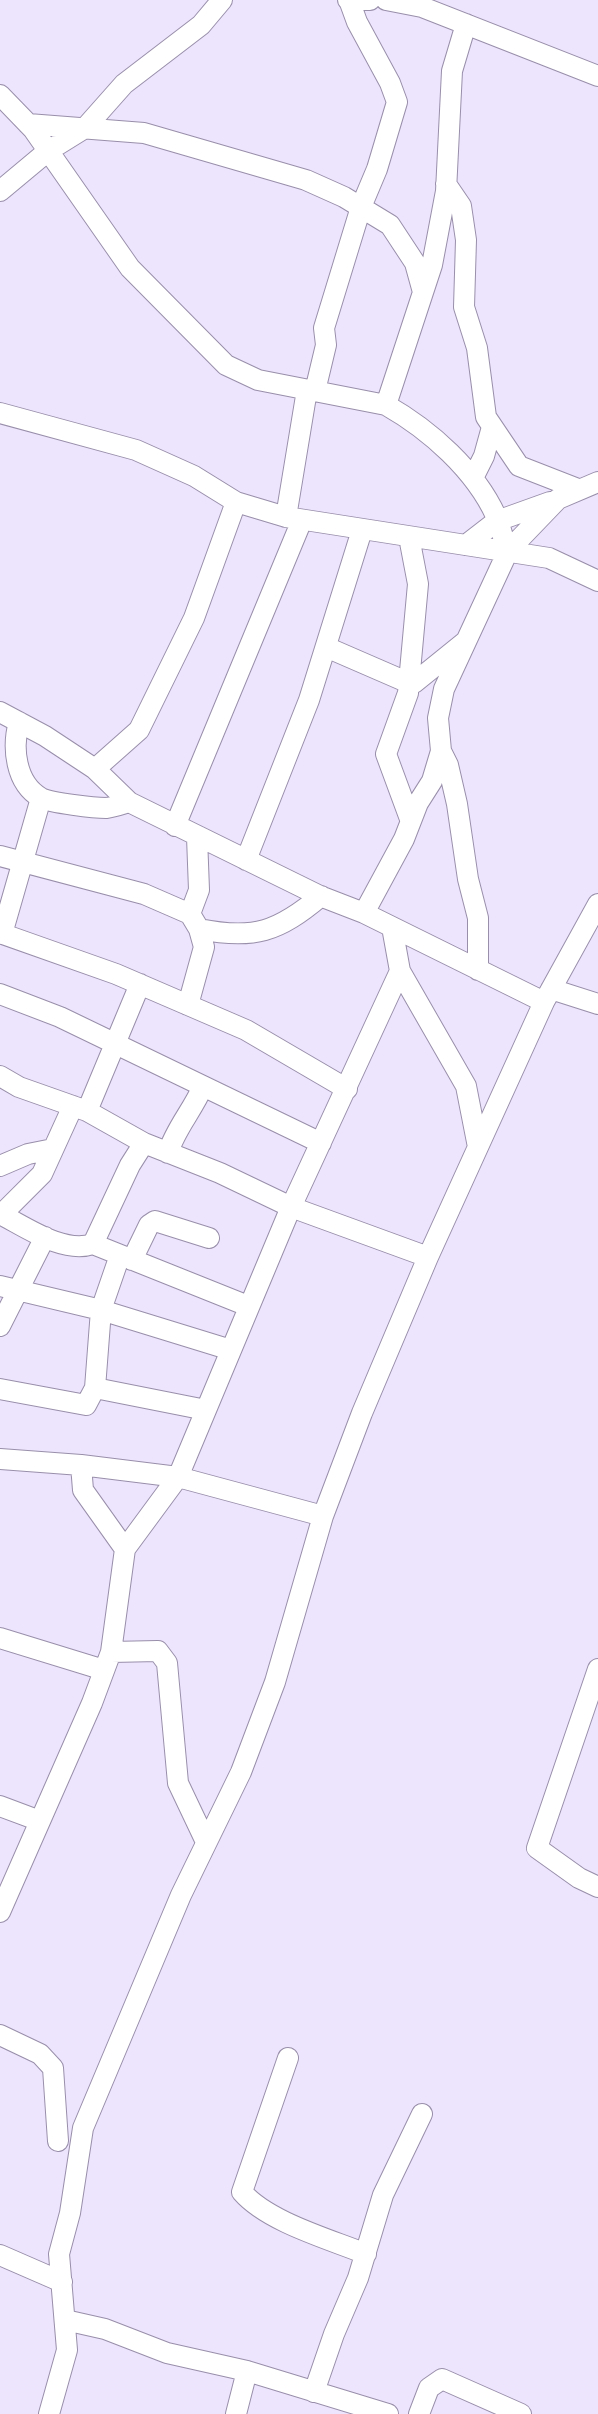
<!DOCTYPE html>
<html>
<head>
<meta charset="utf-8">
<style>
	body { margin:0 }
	canvas { display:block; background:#ede4fd }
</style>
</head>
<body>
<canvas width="598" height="2414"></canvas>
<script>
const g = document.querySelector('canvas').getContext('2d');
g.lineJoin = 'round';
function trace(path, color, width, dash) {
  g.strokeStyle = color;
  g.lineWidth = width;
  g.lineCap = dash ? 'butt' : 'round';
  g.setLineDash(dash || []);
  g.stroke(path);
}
const street = new Path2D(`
	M348,0H370
	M386,0L422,7L598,76
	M0,95L33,129L130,268L226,365L258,380L386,405
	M28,124L144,133L306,180L344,197L390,225L415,263L423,292
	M446,184L461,206L466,240L464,307L477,348L486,417L519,466L578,489
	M0,191L48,151L85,128L124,84L201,25L222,0
	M315,391L326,345L324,328L361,207L377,169L397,102L390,83L357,22L349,0
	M0,413L136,450L194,476L236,502L286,517L549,558L598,581
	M473,478L484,456L492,427
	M286,517L307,390
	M409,537L418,584L408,693L386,754L410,819
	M466,545L497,521L550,502
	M508,551L558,499L598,482
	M326,647L409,683H414L466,641
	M0,712L45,736L95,769L129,802L320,896L364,913L544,1002
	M19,722C12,747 15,783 41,798C52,803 94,808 106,808C114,807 122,804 129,802
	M441,751L448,765L457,804L468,879L478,918V970
	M95,769L139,730L194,618L236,502
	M175,826L302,520
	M0,856L144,894L190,914L199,929L204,947L188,1005
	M246,860L309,700L362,530
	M364,913L404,839L418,803L432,781L441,751L438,718L444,689L508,551C503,540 501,527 496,516C475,470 430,430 386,405L432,265L446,191L452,71L466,24
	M190,914L199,890L197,837
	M199,929C254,940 278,932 321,896
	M0,933L116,974L246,1030L347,1089
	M2,934L41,798
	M400,971L466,1086L478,1147
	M551,989L598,1004
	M0,994L60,1017L321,1143
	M0,1076L19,1087L87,1111L144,1143L220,1173L291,1207L428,1257
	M87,1111L140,984
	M168,1153C175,1129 193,1110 203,1086
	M0,1166L28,1154L53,1149
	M0,1214C26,1227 63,1254 93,1244L130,1165L144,1143
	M1,1215L42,1174L73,1106
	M93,1244L248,1306
	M120,1255L101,1310L231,1350
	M132,1260L149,1225L155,1221L209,1238
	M0,1286L101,1310L95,1388L206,1410
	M0,1326L45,1237
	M0,1389L86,1405L95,1388
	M0,1459L81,1465L178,1477L323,1516
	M81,1465L83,1490L125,1549
	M0,1638L104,1670
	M111,1652L158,1651L167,1663L178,1783L206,1842
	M598,1669L537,1848L579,1878L598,1887
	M0,1806L40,1821
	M0,1912L92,1703L111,1652L125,1549L178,1477L291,1207L400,971L392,927
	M0,2035L40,2054L53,2068L58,2141
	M288,2058L242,2192C268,2222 329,2239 366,2254
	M0,2255L62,2282
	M65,2320L105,2329L167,2353L247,2371L388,2414
	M314,2392L334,2334L358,2278L383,2195L422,2114
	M49,2414L67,2350L59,2254L70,2213L83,2128L181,1895L241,1772L275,1682L323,1516L362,1413L428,1257L544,1002L598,904
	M236,2414L247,2371
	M419,2414L429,2388L442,2379L521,2414`);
trace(street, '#998fab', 22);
trace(street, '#fff', 20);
</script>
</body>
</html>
